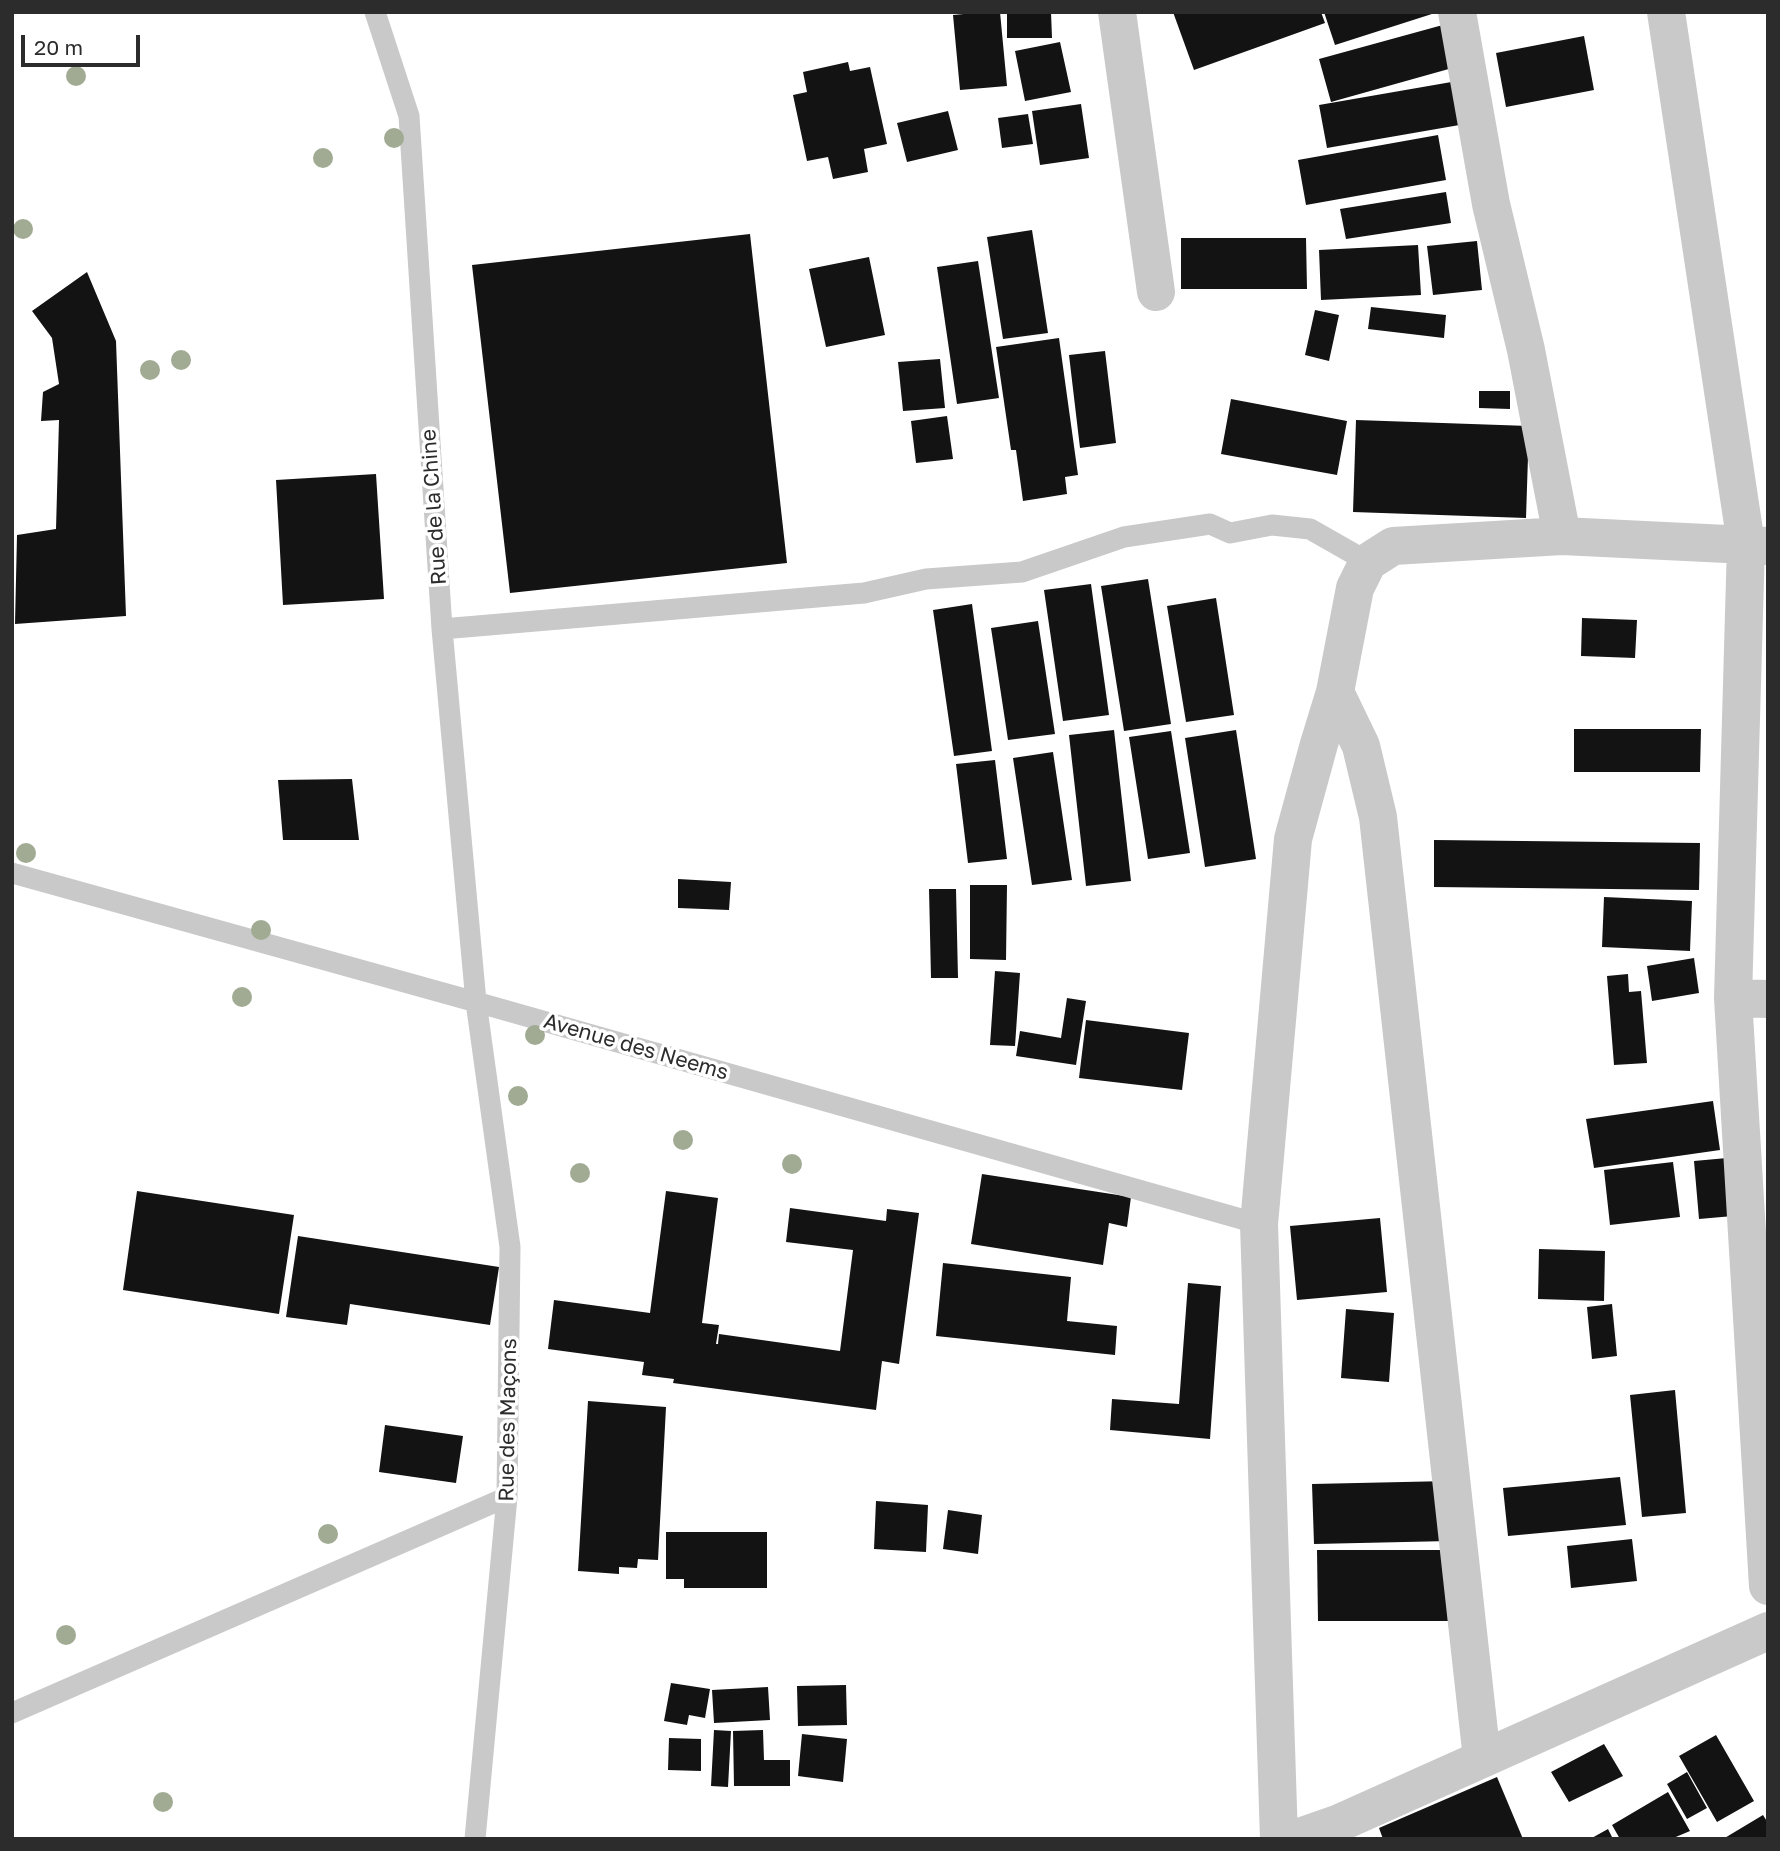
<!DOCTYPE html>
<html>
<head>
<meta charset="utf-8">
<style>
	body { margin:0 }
	#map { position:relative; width:1780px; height:1851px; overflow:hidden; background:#fff; font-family:"Golos Text",sans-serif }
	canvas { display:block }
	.frame { position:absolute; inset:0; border:14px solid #2c2c2c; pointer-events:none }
	.scale { position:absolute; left:21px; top:35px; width:119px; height:32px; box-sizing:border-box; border:4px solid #2c2c2c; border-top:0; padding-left:9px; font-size:21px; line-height:24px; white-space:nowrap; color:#2c2c2c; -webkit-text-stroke:5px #fff; paint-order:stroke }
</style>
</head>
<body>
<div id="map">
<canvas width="1780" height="1851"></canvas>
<div class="frame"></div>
<div class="scale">20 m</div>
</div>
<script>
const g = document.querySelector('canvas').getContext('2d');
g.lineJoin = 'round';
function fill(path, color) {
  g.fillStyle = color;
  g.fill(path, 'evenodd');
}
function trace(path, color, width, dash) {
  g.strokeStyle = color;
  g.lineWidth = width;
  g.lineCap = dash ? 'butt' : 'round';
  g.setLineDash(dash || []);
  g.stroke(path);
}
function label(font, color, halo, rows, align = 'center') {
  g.font = font + ' "Golos Text",sans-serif';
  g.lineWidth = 7;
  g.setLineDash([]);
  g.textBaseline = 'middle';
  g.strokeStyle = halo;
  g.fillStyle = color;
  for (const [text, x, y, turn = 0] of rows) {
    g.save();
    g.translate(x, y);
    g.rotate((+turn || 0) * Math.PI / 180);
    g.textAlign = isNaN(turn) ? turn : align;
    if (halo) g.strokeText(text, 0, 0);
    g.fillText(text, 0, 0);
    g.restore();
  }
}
const building = new Path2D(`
	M985,12H1000L1007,86L960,90L953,15Z
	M1007,12H1051L1052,38H1007Z
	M1173,12H1321L1325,23L1194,70Z
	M1324,12H1435V13L1335,45Z
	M1450,23L1463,65L1331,102L1319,59Z
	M1584,36L1594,90L1506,107L1496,53Z
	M1060,42L1071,92L1025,101L1015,51Z
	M848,62L850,71L870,67L887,144L864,149L868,172L833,179L828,157L807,161L793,95L807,92L803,72Z
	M1463,80L1471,123L1327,148L1319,105Z
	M1081,104L1089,158L1040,165L1032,111Z
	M948,111L958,150L907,162L897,123Z
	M1028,114L1033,144L1002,148L998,118Z
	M1438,135L1446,180L1306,205L1298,160Z
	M1446,192L1451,223L1346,239L1340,209Z
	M1032,230L1048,333L1003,339L987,237Z
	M750,234L787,563L510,593L472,265Z
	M1181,238H1306L1307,289H1181Z
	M1477,241L1482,290L1433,295L1427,246Z
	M1418,245L1421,295L1321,300L1319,250Z
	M869,257L885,335L826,347L809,269Z
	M978,261L999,398L957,404L937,267Z
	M87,272L116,341L126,616L15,624L17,535L56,529L59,420L41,421L43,392L59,384L52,338L32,311Z
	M1371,307L1446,315L1444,338L1368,329Z
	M1315,310L1339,315L1329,361L1305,355Z
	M1059,338L1078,475L1065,477L1067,494L1023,501L1016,450H1011L996,347Z
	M1105,351L1116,443L1080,448L1069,355Z
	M940,359L945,408L903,411L898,362Z
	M1479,391H1510V409L1479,408Z
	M1231,399L1347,421L1337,475L1221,454Z
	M947,416L953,459L916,463L911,421Z
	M1356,420L1529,426L1526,518L1353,512Z
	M376,474L384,599L283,605L276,480Z
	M1148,579L1171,724L1124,731L1101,586Z
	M1091,584L1109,715L1063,721L1044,590Z
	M1216,598L1234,715L1186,722L1167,606Z
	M972,604L992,751L954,756L933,610Z
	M1582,618L1637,620L1635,658L1581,656Z
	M1038,621L1055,734L1008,740L991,628Z
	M1574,729H1701L1700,772H1574Z
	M1114,730L1131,881L1086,886L1069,735Z
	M1236,730L1256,859L1205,867L1185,738Z
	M1171,731L1190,853L1148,859L1129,737Z
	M1053,752L1072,880L1032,885L1013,758Z
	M995,760L1007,859L968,863L956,764Z
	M352,779L359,840H283L278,780Z
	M1434,840L1700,843L1699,890L1434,887Z
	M678,879L731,882L729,910L678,908Z
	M970,885H1007L1006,960L970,959Z
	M929,889H956L958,978H931Z
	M1604,897L1692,901L1690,951L1602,947Z
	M1694,958L1699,993L1652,1001L1647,966Z
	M995,971L1020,973L1015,1046L990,1045Z
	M1628,974L1629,992L1641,991L1647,1063L1614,1065L1607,976Z
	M1067,998L1086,1001L1076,1065L1016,1056L1020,1031L1061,1038Z
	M1086,1020L1189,1033L1182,1090L1079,1078Z
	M1713,1101L1720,1150L1594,1168L1586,1119Z
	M1727,1158L1733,1216L1699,1219L1694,1161Z
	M1673,1162L1680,1217L1610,1225L1604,1170Z
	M982,1174L1131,1197L1127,1227L1109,1223L1103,1265L971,1244Z
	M137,1191L294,1215L279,1314L123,1290Z
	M666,1191L718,1198L702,1323L719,1325L716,1344H718L719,1334L840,1351L853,1250L786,1242L790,1208L886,1221L887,1209L919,1213L899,1364L882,1361L876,1410L673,1383L674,1379L642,1375L644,1362L548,1349L554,1300L650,1313Z
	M1380,1218L1387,1292L1297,1300L1290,1226Z
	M298,1236L499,1267L490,1325L350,1304L347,1325L286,1317Z
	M1539,1249L1605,1251L1604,1301L1538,1299Z
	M943,1263L1071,1277L1067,1321L1117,1326L1115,1355L936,1336Z
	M1188,1283L1221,1286L1210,1439L1110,1430L1112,1399L1179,1404Z
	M1612,1304L1617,1356L1592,1359L1587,1307Z
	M1346,1309L1394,1313L1389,1382L1341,1378Z
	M1675,1390L1686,1513L1642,1517L1630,1395Z
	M588,1401L666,1407L658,1560L638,1559L637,1568L619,1567V1574L578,1571Z
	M385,1425L463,1436L456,1483L379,1472Z
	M1620,1477L1626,1525L1508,1536L1503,1488Z
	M1449,1481L1450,1541L1314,1544L1312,1484Z
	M876,1501L928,1505L926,1552L874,1549Z
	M948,1510L982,1515L978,1554L943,1549Z
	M666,1532H767V1588H684V1579H666Z
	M1632,1539L1637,1581L1571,1588L1567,1546Z
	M1317,1550H1455V1621H1318Z
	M671,1683L710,1689L705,1718L689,1715L687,1725L664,1721Z
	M846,1685L847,1725L798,1726L797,1686Z
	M768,1687L770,1720L714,1723L712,1690Z
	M714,1730L731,1731L728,1787L711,1786Z
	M763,1730L764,1760H790V1786H734L733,1731Z
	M802,1734L847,1739L843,1782L798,1776Z
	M1716,1735L1754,1801L1717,1822L1679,1756Z
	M669,1738L701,1739V1771L668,1770Z
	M1604,1744L1623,1776L1569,1802L1551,1772Z
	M1687,1772L1707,1808L1687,1819L1667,1784Z
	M1497,1777L1523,1839H1383L1379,1828Z
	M1668,1792L1690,1831L1671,1839H1620L1612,1825Z
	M1763,1815L1768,1823V1839H1723Z
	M1608,1829L1613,1839H1590Z`);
const lane = new Path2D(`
	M375,12L409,116L442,629L476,1002L510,1247L507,1497L475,1839
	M442,629L864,593L926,579L1022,572L1124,537L1210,524L1230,533L1272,525L1310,529L1368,562
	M12,873L476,1002L1259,1224
	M12,1713L507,1497`);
const street = new Path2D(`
	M1117,12L1156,292
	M1457,12L1491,204L1526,350L1562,536
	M1666,12L1746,544L1733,998L1768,1586
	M1335,692L1361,746L1378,817L1482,1759
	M1733,998L1768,999
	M1279,1839L1259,1224L1293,839L1319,744L1335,692L1355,588L1368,562L1393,546L1562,536L1768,546
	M1294,1839L1337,1824L1768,1631`);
const trees = [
	[76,76],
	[394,138],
	[323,158],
	[23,229],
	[181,360],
	[150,370],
	[26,853],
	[261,930],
	[242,997],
	[535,1035],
	[518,1096],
	[683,1140],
	[792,1164],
	[580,1173],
	[328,1534],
	[66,1635],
	[163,1802]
];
const streetNames = [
	["Rue de la Chine",434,507,-94],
	["Avenue des Neems",636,1047,16],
	["Rue des Maçons",508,1420,-89]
];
fill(building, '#131313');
trace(lane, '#c9c9c9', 21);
trace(street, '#c9c9c9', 38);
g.fillStyle = '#a1ab93';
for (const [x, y] of trees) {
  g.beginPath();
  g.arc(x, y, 10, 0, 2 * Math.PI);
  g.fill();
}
label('21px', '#2c2c2c', '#fff', streetNames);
</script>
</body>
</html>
